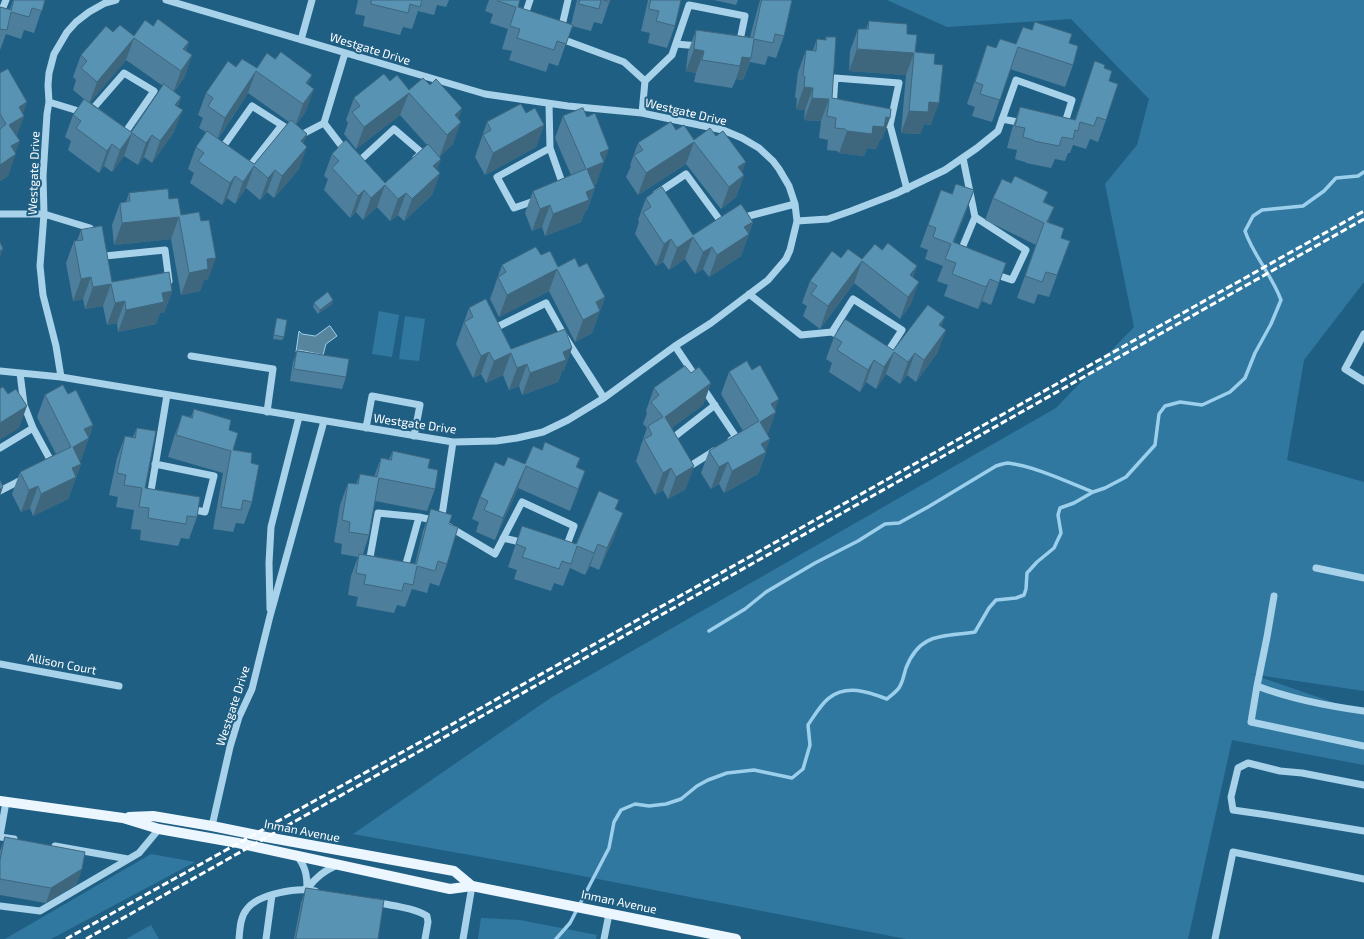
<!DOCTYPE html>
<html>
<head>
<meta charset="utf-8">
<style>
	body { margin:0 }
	canvas { display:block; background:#205f84 }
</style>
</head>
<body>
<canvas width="1364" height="939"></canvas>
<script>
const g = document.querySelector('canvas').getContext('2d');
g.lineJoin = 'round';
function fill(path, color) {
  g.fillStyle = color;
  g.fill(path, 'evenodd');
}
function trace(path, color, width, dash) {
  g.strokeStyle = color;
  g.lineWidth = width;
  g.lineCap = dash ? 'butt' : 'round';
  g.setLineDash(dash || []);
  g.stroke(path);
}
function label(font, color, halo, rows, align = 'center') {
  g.font = font + ' "Exo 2",sans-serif';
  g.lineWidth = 4;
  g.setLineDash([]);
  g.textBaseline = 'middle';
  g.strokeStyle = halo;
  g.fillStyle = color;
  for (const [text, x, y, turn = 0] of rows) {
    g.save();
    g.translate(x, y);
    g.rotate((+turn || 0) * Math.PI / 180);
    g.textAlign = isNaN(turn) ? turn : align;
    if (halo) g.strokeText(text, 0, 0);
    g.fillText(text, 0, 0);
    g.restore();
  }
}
const green = new Path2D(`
	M887,0H1364V282L1304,360L1287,460L1364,482V691L1251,674L1364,713V765L1232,740L1188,939H906L531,866L353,834L552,697L1056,408L1134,327L1105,184L1137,145L1149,99L1071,19L947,27Z
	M379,311L399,315L392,357L372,354Z
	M405,316L425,319L419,361L399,359Z
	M151,854L195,862L51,939H5Z
	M481,918L520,920L597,935L596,939H478Z
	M151,925L159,939H126Z`);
const water = new Path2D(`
	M330,326L337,336L326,344L323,355L299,350L296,352L299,331L302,334L315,336Z`);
const stream = new Path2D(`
	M709,631L745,609L766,592L815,563L858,541L885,524L899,523L928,507L996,466C1000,465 1004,463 1008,463C1034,466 1068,482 1093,492
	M556,939L570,923L609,848L614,822L621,810L635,804L649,806L666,804L681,799L697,786L708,780L727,773L754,770L792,778L803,769L810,745L808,725C814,716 821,704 829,698C847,684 868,692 887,699C891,695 898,691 900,686C903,681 904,674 906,668C920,632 943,637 975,632L989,608L996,600L1016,598L1024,595L1026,589L1027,573L1037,562L1054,548L1061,533L1058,515L1060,508L1074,503L1093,492L1105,488L1126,477L1155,445L1159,414L1165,406L1180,402L1202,405L1230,392L1245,378L1255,353L1271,324L1281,300C1272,275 1253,255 1245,231L1253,216L1262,210L1303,206L1324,191L1336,178L1358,176L1364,172`);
const minor = new Path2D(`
	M0,15L6,0
	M524,18L530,0
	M561,30L568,0
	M559,38L624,62L645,81
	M301,40L312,0
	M676,44L699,46
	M49,102L85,113
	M833,108L835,78L899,83L890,125
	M89,113L124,73L154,91L122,137
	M642,113L645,81L672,55L689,5L745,16L739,45
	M1002,119L1023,123
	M324,123L347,153
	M878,123L890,125L907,189
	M550,148L564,188
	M220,151L252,106L299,136L324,123L345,53
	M356,164L394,129L422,153L416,158
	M247,170L282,125
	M656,194L686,174L722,223L725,222
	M537,200L514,208L497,177L550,148L549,104
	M0,214H44L90,228L95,235
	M975,217L1026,250L1012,280L994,274
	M741,218L795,204
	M797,221L828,219L851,211L895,194L945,170L977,148L998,131L1016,80L1072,100L1064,126
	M960,253L975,217L963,158
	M105,256L165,250L169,281
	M749,294L801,335L832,332L853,299L902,330L885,356
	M493,329L546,303L565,337L604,398
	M832,332L844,338
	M1364,334L1345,369L1364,381
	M675,346L736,437L731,440
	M191,356L273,369L267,412
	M0,371L61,377L453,442L496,441L517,438L543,432L568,420L604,398L675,346L711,323L768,280L786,259L790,250L797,221L795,204L789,186L779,169L773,161L759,148L742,138L723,130L642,113L568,106L485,94L166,0
	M20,373L24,405L33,428L52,463L50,464
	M61,377L56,346L43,295L40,266L44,214L43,176L47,114L49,102L48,85L49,73L54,54L67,32L76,22L89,12L105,3L116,0
	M366,428L372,396L420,405L414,436
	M669,441L715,405
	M0,448L33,428
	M155,464L214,476L205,512L190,509
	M686,467L687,468L714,451
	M0,491L23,479
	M150,497L167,395
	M448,526L495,554L522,502L574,526L565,550
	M503,538L525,543
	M369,563L378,513L419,517L441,522L453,442
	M1316,568L1364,578
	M404,571L419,517
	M270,609L269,563L271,527L299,417
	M0,664L119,686
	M1257,686L1267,637L1274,596
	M1364,711C1327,706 1291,699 1257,686L1251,722L1364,746
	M1364,785L1302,773L1280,771L1248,763L1238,768L1231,797L1233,810L1268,815L1364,831
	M212,826L230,747L239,717L252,689L270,616L324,421
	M0,836L6,802
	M0,837L14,839
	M55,846L128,859
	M297,856C306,867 307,876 307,889
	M307,889C316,877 324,871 337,865
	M375,902C392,906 412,907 427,916L428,922L425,939
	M0,906L40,911L139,853L159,829
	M239,939C240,929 240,917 247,909C258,894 298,887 315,891
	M266,939L272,895
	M463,939L472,886
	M604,939L609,914
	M1215,939L1233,852L1364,879`);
const major = new Path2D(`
	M0,801L123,818L159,829L238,843L450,889L472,886L736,939
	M129,817L153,816L212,826L266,837L454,871L472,886`);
const rail = new Path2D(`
	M66,939L433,735L1364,211
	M86,939L1364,219`);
const wall = new Path2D(`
	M13,0H45L34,33L24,30L21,39L6,34L0,50V7L10,9Z
	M358,0H449L446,7L437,5L434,15L418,11L412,29L403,27L400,35L363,26L365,16L355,14Z
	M489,0H520L518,7L571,25L577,0H610L602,24L594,22L591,31L572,26L558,66L549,63L546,72L509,60L512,51L502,49L508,29L490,23L493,14L485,11Z
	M648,0H681L675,26L667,48L648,43L650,33L641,31Z
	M714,0H738L736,5Z
	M760,0H792L784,36L776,58L768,56L765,65L750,62L743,80L736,79L732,88L694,82L696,73L686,71L688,52L696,30L750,37Z
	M869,21L907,34L915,52L931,125L924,124L920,134L901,133L906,75L849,71L850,51L858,29H866Z
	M1035,22L1069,43L1073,65L1065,87L1010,69L992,122L972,116L975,107L967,104L987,45L996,48L1016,44L1032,30Z
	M153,26L189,42L186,51L192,55L184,78L174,92L181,97L178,106L174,132L152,163L144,157L138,165L124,156L112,172L104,166L99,173L68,150L71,141L65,137L73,115L84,99L73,90L76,80L73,77L81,55L113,32L134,36ZM126,60L163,86L131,132L90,102Z
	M826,37L832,98L882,140L880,139L876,149L867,148L864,156L839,153L837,151L827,150L828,140L819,138L821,121L804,120L805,110L796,109L797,99L795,97L798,72L806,50H813L817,39L825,40Z
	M1095,61L1104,68L1109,81L1106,120L1098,142L1090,139L1086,149L1073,145L1070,153H1068L1065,161L1055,159L1051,168L1026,163L1025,162L1015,159L1017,150L1007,148L1012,129L1020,107L1075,120Z
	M236,67L257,68L308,84L306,111L296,125L307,134L303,144L299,169L274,198L267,192L260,200L246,188L235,204L227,198L222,205L190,183L194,173L188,169L196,147L206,132L199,128L203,118L198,115L206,93ZM248,93L289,122L254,164L218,139Z
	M0,73L24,116L16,136L15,152L8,176L0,181Z
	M390,81L409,90L430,85L462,108L458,119L453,144L439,157L441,159L437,169L440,173L432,195L404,221L398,215L390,221L377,207L363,220L356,212L350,218L324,190L328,179L324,176L332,154L385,183L427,145L400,115L356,149L344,134L348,123L346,120L354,98Z
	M526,113L544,125L536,147L485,175L475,157L487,122Z
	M563,116L601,171H600L596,184L594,185L595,188L587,210L585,211L581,222L545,236L542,227L532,231L525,213L533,191L571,175L555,138Z
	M676,130L694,140L742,172L744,175L736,197L721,209L686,164L638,195L626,177L631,166L630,165L638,143Z
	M1011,183L1048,192L1044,202L1054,207L1048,222L1061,238L1070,241L1049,297L1038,294L1034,304L1017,298L1036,245L985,220L993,198Z
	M974,190L954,242L1006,263L991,305L982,301L978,309L944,296L948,285L937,281L943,266L925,259L928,250L920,247L928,225L952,194Z
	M129,193L169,199L181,215L208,280H204L200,291L181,295L171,239L114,245L112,225L120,203L126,202Z
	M646,198L693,235L753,222L741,256L709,277L703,269L695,274L685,259L669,270L663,262L656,266L635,234L639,222L638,220Z
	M81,230L112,282L172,291L164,313H160L156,324L118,332L117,323L107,325L103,306L85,309L83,299L73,301L66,263L74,241H77Z
	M882,250L917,266L913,277L911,304L900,319L854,283L820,329L803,316L807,306L802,303L810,281L841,258L862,259Z
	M541,255L558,267H579L605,297L592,333L575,342L549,291L499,317L490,299L502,265Z
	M333,300L332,304L318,314L313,307L314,303Z
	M469,308L511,349L572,348L564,370L562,371L558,382L522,395L519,386L509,390L503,375L486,383L481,374L473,378L456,344Z
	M277,318L284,337L282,340L273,339L276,322Z
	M941,327L938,352L916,382L907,375L900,384L886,374L876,389L866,382L860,392L829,372L832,363L826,359L834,337L893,350Z
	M297,351L346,377L342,389L290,381L293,362Z
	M729,372L775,411L767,435L766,452L758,474L724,493L719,484L711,489L701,473L709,451L743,431L721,394Z
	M691,373L711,383L703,405L671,428L686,489L668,499L663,490L655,495L636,461L640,449V448L647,428L643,424L647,413L646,411L654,388Z
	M68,394L93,425L81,460L79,461L81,464L68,499L33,516L30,508L21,512L12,494L20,472L56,454L37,417L45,395Z
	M194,409L229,430L233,450L251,463L252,502L244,524L236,523L233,532L213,529L223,473L168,457L174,437L182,415L191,417Z
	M137,428L145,488L197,517L189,539L181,538L178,546L140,540L141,530L131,529L134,510L116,507L118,497L109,495L117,458L125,436L133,437Z
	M542,450L580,458L577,467L585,471L577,493L570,511L518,488L495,540L476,532L479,522L472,519L480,497L504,466L525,464Z
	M393,451L428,468L435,489L427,511L375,501L369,535L363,554L415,564L423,531L431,509L449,524L447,564L439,586L430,583L427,593L412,589L405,607L397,605L394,613L356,606L358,597L348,595L351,576L358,557L341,554L342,544L334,542L340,505L348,483L356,484L360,474L374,477L381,458L389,459Z
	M619,500L615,509V535L599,570L590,566L585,575L570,568L563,586L554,583L551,591L514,579L517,570L508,567L522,526L576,544Z
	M5,837L77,884L46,903L0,895V851Z
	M306,888L378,939H294L301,903Z`);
const shadedWall = new Path2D(`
	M134,38L126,60L89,104L97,82Z
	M189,42L181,64L183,49Z
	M694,49L704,51L696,73L686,71Z
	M857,49L914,53L906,75L849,71Z
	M192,55L184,78L173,93L181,71Z
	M742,57L751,58L743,80L736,79L740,66Z
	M256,71L248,93L217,140L225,118Z
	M312,75L304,97L306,83Z
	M804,87L813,88L805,110L796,109Z
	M314,89L306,111L295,126L303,104Z
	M409,93L400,115L356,149L364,127Z
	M181,97L173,119L175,105Z
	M812,98L829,99L821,121L804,120Z
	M27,102L22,117L24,116L16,138L9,125L19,107Z
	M929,102L939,103L931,125L924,124L920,134L901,133L909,111Z
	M462,108L455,128L461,122L453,144L439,158L455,115Z
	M183,110L174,132L152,163L160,141Z
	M886,117L890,118L882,140L880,139L876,149L867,148L864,156L839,153L847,131L873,126Z
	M544,125L536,147L485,175L493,153Z
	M132,133L124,156L112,172L120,150Z
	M307,134L299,156L301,141Z
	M152,135L144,157L138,165L146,143Z
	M20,141L14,155L16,154L8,176L0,181V165L11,146Z
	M694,142L686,164L638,195L646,173Z
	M112,144L104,166L99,173L107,151Z
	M307,147L299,169L274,198L282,176Z
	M609,149L596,184L579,191L587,169L600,153Z
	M441,159L433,179L440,173L432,195L404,221L412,199L433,166Z
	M746,162L740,179L744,175L736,197L721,209L729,187L738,167Z
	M254,166L246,188L235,204L243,182Z
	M275,170L267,192L260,200L268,178Z
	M235,176L227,198L222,205L230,183Z
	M385,185L377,207L363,220L371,198Z
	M595,188L587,210L585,211L581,222L545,236L553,214L586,192Z
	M364,190L356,212L350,218L358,196Z
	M974,190L966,212L945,264L953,242Z
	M406,193L398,215L390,221L398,199Z
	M550,205L542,227L532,231L540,209Z
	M1054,207L1046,229L1047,222Z
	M179,217L171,239L114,245L122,223Z
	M753,222L748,235L749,234L741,256L709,277L717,255L744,227Z
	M693,237L685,259L669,270L677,248Z
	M671,239L663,262L656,266L664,244Z
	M712,247L703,269L695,274L703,252Z
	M3,249L0,258V251Z
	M216,258L208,280H204L200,291L181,295L189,273L207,259Z
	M862,261L854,283L820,329L828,306Z
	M917,266L909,288L910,275Z
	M557,269L549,291L499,317L507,295Z
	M91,277L83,299L73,301L81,279Z
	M990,279L982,301L978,309L986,287Z
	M919,282L911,304L900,319L908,297Z
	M111,284L103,306L85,309L93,287Z
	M172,291L164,313H160L156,324L118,332L126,310L162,293Z
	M605,297L592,333L575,342L583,320L596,302Z
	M333,300L332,304L318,314L320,310Z
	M125,301L117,323L107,325L115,303Z
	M945,317L937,339L939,325Z
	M946,330L938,352L916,382L924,360Z
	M572,348L564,370L562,371L558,382L522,395L530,373L563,352Z
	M489,352L481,374L473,378L481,356Z
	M894,352L886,374L876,389L884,367Z
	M511,353L503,375L486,383L494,361Z
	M915,353L907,375L900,384L908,362Z
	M874,360L866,382L860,392L868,370Z
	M527,364L519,386L509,390L517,368Z
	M711,383L703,405L657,439L665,417Z
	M779,399L774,414L776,412L768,434L752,444L760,422L771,404Z
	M27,406L19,428L0,440V423Z
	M93,425L81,460L65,469L73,447L84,429Z
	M770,439L758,474L724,493L732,471L761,444Z
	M728,462L719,484L711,489L719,467Z
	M81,464L68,499L33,516L41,494L72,468Z
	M526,466L518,488L495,540L503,518Z
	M694,466L686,489L668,499L676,477Z
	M671,468L663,490L655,495L663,473Z
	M585,471L577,493L570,511L578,489Z
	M38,486L30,508L21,512L29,490Z
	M3,487L0,496V489Z
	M623,513L615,535L599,570L607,548Z
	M598,544L590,566L585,575L594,553Z
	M82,869L77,884L46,903L51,888Z`);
const building = new Path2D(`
	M14,0H45L42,11L32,8L29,17L11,12L7,30L0,29V7L11,10Z
	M372,0H422L420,7L410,4L408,13L371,4Z
	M498,0H520L518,7L573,25L566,44L557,41L554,50L517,38L520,29L510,26L516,7L498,1Z
	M580,0H601L599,9L579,4Z
	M604,0H610V2Z
	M651,0H681L675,26L656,21L659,11L649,9Z
	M762,0H792L784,36L775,34L773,43L754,39L751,58L742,57L740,66L702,60L704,51L694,49L696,30L753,38Z
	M158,19L189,42L183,49L192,55L181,71L134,38L97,82L81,68L87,61L81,55L106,26L113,32L120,25L134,36L145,20L153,26Z
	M869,21L907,24V34L917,35L915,52L935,54L934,64L943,65L939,103L929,102L928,112L909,111L914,53L857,49L858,29H868Z
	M1035,22L1072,34L1069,43L1078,46L1073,65L1018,47L1000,100L980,94L983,85L975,82L987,45L996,48L1000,39L1016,44L1023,27L1032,30Z
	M826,37H836L832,98L891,109L890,118L886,117L884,127L873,126L872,134L847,131L845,129L835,128L836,118L827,116L829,99L812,98L813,88L804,87L805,77L803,75L806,50L816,51L817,39L826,40Z
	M281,52L312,75L306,83L314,89L303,104L256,71L225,118L208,106L213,98L206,93L228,61L236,67L242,59L257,68L267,53L275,59Z
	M1095,61L1105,65L1104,68L1112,71L1109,81L1118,84L1106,120L1097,117L1094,126L1080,122L1078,131L1075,130L1073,139L1062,137L1059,146L1034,141L1033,140L1023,137L1025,128L1015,126L1020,107L1075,120Z
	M8,69L27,102L19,107L24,116L9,125L20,141L11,146L16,154L0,165V129L6,124L0,114V73Z
	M384,74L390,81L397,75L409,90L423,78L430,85L436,79L462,108L455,115L461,122L447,135L409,93L364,127L352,112L360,106L354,98Z
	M164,84L181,97L175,105L183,110L160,141L152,135L146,143L132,133L120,150L112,144L107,151L76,128L81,121L73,115L84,99L131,132Z
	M521,104L526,113L535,108L544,125L493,153L483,135L491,130L487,122Z
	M583,108L587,117L595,113L609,149L600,153L604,162L587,169L595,188L586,192L589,200L553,214L550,205L540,209L533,191L586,169L563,116Z
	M291,120L307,134L301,141L307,147L282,176L275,170L268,178L254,166L243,182L235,176L230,183L198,161L204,153L196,147L207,131L254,164Z
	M671,122L676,130L684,125L694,140L710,128L716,136L723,131L746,162L738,167L744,175L729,187L694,142L646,173L634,155L643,150L638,143Z
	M346,140L385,183L428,144L441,159L433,166L440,173L412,199L406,193L398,199L385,185L371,198L364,190L358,196L332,168L339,161L332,154Z
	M1015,176L1048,192L1043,202L1054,207L1047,222L1064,228L1061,238L1070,241L1057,275L1046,272L1042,282L1025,276L1044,223L993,198L1002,179L1011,183Z
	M956,184L974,190L953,242L1006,263L999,283L990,279L986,287L952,274L956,263L945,259L951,244L933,237L936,228L928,225L941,190L952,194Z
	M662,187L693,235L741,204L753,222L744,227L749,234L717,255L712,247L703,252L693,237L677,248L671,239L664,244L643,212L651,207L646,198Z
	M168,189L169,199L178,198L181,215L199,212L201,221L209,220L216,258L207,259L208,269L189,273L179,217L122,223L120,203L130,201L129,193Z
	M102,226L112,282L169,272L172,291L162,293L164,302L126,310L125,301L115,303L111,284L93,287L91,277L81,279L74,241L83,240L81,230Z
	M0,242L3,249L0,251Z
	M888,243L917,266L910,275L919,282L908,297L862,261L828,306L811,294L817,286L810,281L832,251L841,258L848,249L862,259L875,244L882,250Z
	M536,247L541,255L550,251L558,267L575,258L579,267L587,263L605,297L596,302L600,311L583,320L557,269L507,295L498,277L506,272L502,265Z
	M328,292L333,300L320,310L314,303Z
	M486,299L511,349L565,329L572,348L563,352L566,360L530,373L527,364L517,368L511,353L494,361L489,352L481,356L464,322L473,317L469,308Z
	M928,305L945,317L939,325L946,330L924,360L915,353L908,362L894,352L884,367L874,360L868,370L837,350L842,342L834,337L845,319L893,350Z
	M277,318L287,320L284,337L274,335Z
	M297,351L349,359L346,377L294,369Z
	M747,361L752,370L760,365L779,399L771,404L776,412L760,422L770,439L761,444L766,452L732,471L728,462L719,467L709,451L759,421L729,372Z
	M685,366L691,373L699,367L711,383L665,417L694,466L676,477L671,468L663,473L644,439L652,435L648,426L663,417L651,402L659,395L654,388Z
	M63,385L68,394L76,390L93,425L84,429L89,438L73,447L81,464L72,468L76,477L41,494L38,486L29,490L20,472L71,447L45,395Z
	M3,387L8,394L16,389L27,406L0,423V389Z
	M194,409L231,420L229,430L238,433L233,450L252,453L251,463L259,465L252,502L243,500L241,510L221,507L231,451L176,435L182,415L192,418Z
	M137,428L156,431L145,488L200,497L197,517L187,516L186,524L148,518L149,508L139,507L142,488L124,485L126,475L117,473L125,436L135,438Z
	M545,442L580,458L576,467L585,471L578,489L526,466L503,518L484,510L488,501L480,497L495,462L504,466L508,457L525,464L533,446L542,450Z
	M393,451L430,459L428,468L438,470L435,489L379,478L369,535L349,532L350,522L342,520L348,483L358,484L360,474L377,477L381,458L391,460Z
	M0,480L3,487L0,489Z
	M599,491L619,500L615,509L623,513L607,548L598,544L594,553L577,546L571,564L562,561L559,569L522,557L526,548L516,544L522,526L576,544Z
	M431,509L452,515L449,524L458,527L447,564L438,561L435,571L417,566L413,585L404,583L402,591L364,584L366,575L356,573L359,554L416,564Z
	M5,837L85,852L82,869L51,888L0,879V861Z
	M306,888L384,900L378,939H296Z`);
const streetNames = [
	["Westgate Drive",370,49,17],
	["Westgate Drive",686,112,13],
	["Westgate Drive",34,173,-88],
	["Westgate Drive",415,424,8],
	["Allison Court",62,664,11],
	["Westgate Drive",233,706,-72],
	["Inman Avenue",302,831,11],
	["Inman Avenue",619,902,12]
];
fill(green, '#3078a0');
fill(water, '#58859e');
trace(water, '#9bcfeb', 1);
trace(stream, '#9bcfeb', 3.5);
trace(minor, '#a8d2e9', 7);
trace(major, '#ebf6fe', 10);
trace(rail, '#fff', 3, [7, 3]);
fill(wall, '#4d7e9b');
fill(shadedWall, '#3e677e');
fill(building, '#5993b4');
trace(building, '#3e677e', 1);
label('12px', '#fff', '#205f84', streetNames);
</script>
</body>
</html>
